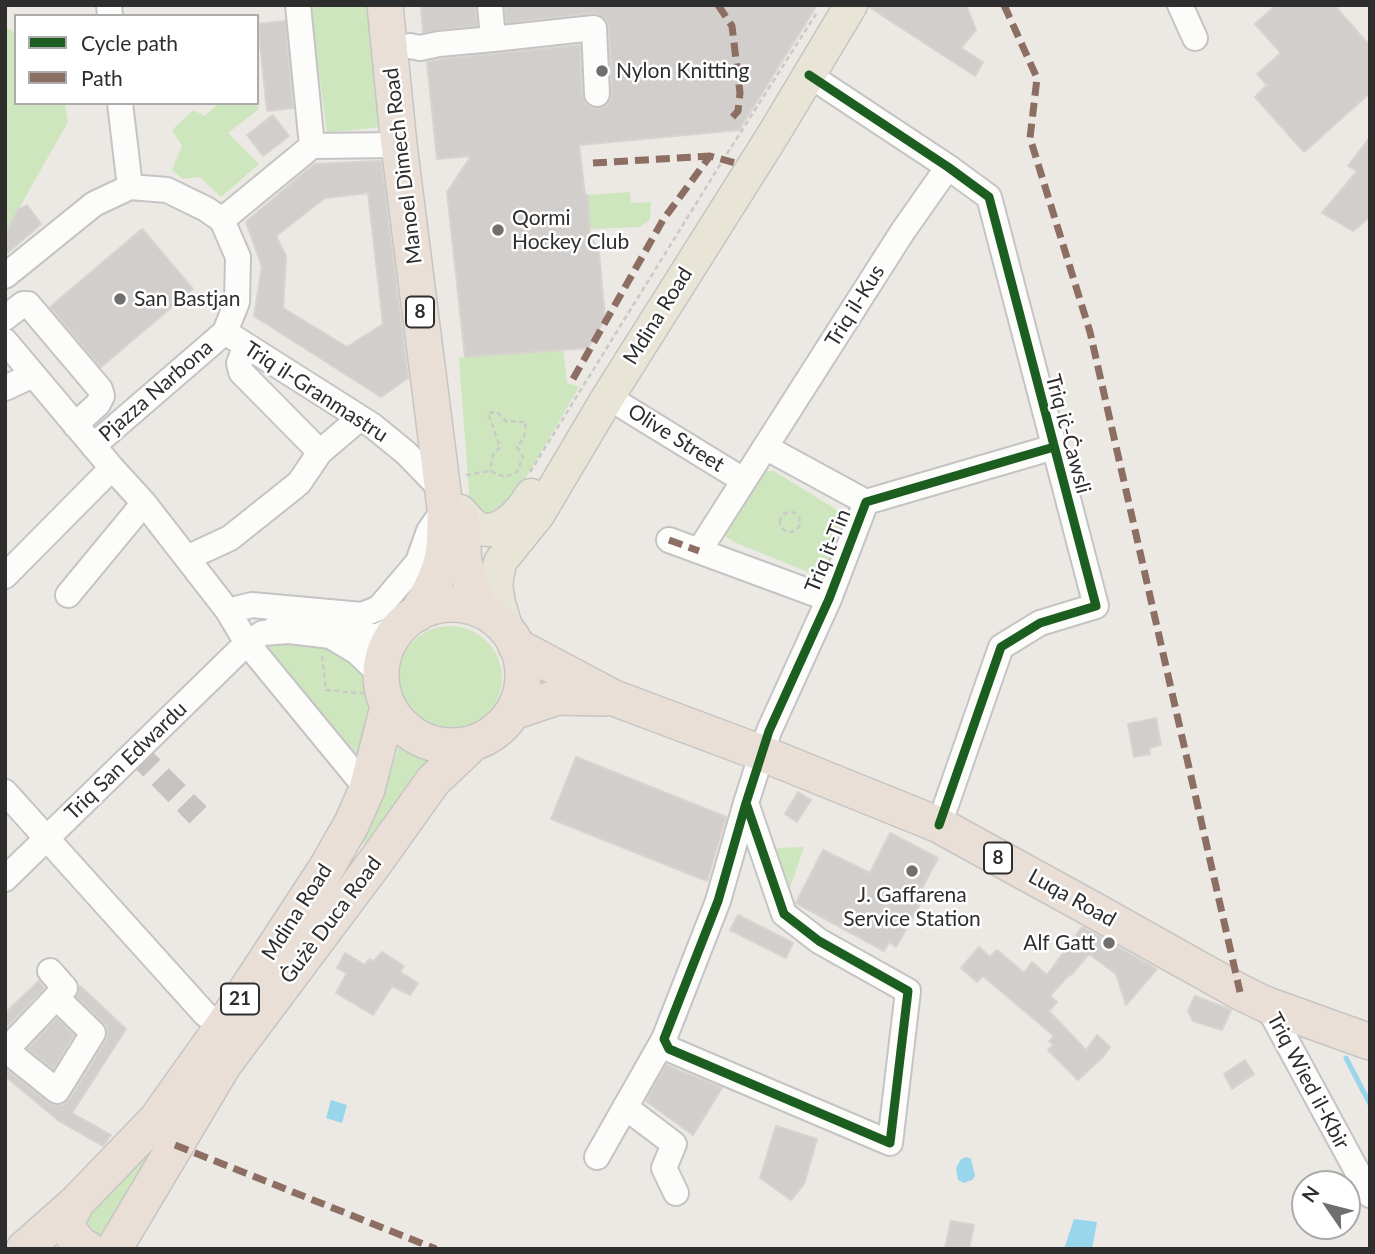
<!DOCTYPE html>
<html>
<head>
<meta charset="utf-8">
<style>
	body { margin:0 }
	#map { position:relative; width:1375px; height:1254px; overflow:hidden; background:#ece8e4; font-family:Lato,sans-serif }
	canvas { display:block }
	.frame { position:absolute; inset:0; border:7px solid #2e2e2e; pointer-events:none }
	.legend { position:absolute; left:14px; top:14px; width:245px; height:91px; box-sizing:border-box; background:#fff; border:2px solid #ababab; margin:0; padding:9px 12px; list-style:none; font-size:21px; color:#2e2e2e }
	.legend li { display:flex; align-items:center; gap:14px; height:35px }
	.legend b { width:35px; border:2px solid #ababab }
	.north { position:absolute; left:1291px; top:1170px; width:70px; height:70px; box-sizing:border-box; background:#fff; border:2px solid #ababab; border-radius:50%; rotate:305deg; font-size:19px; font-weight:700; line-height:28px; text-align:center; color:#2e2e2e }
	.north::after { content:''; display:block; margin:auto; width:24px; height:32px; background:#706f6e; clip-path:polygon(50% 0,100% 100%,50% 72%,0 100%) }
</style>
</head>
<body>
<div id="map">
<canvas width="1375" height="1254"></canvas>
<div class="frame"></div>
<ul class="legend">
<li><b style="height:9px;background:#1b5e20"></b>Cycle path</li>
<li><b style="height:9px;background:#8d6e63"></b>Path</li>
</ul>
<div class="north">N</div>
</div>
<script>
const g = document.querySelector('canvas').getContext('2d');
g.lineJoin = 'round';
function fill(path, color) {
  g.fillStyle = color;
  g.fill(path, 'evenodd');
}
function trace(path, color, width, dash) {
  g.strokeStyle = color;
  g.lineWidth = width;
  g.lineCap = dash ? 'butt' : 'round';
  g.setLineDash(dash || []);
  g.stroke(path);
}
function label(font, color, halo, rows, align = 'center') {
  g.font = font + ' Lato,sans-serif';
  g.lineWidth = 5;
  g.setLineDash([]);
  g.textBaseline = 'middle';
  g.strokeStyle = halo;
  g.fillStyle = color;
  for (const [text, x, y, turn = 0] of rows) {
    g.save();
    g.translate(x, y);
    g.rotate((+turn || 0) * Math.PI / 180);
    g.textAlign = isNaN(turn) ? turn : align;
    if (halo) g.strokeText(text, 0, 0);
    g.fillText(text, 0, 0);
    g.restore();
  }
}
const green = new Path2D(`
	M310,5H374L389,126L327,133Z
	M6,27L16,33V103H65L68,122L5,233Z
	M219,103H256L259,109L228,133L259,164L221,197L200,177L183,179L172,170L182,146L172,130L193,110L205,116Z
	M630,192L631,203L651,202L650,220L639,227L589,229L588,195Z
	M563,349L567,383L579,387L507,510L491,520L470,506L459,358Z
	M766,471H774L845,515L849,525L828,572L820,577L734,542L722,534L759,475Z
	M398 678a52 52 0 1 1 104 0a52 52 0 1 1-104 0Z
	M260,641L336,645L367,673L374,708L362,760Z
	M400,742L419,753L438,757L368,847L358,838L389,778Z
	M804,847L789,891L773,848Z
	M178,1105L102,1239H90L81,1214Z`);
const water = new Path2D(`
	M331,1100L347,1105L342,1123L326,1118Z
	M967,1157L971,1159L975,1176L972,1180L964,1183L958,1180L956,1168L961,1159Z
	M1074,1219L1097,1222L1092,1249H1064Z`);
const stream = new Path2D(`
	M1346,1058L1370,1104`);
const building = new Path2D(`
	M421,5H475L477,26L423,32Z
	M505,5H817L739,130L579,145L585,195H588L590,234L599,253L605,319L588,348L465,357L447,192L471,156L437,159L427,62L441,59L580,45L582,95L585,103L591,107L598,109L604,107L610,101L612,94L609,27L607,20L601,15L592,13L506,23Z
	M869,5H966L976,30L961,48L983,62L975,76L869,7Z
	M1276,5H1334L1370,46V93L1304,152L1255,97L1267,85L1257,74L1281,53L1255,24Z
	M285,21L293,108L267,111L258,24Z
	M273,115L289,136L263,156L247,135Z
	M1370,137V217L1353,231L1322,213L1357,171L1348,166Z
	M381,161L408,378L381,397L254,316L262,267L246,222L314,164ZM368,193L383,324L347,347L283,308L286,256L276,236L325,198Z
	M27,205L41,224L5,255V233L18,210Z
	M142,229L193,289L101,367L50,307Z
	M1156,718L1161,745L1149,748L1150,754L1134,757L1128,724Z
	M576,757L726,817L707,881L551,819Z
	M798,792L811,800L797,822L785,814Z
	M890,833L938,858L917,898L922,901L896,947L889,942L884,951L796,903L823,850L870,873Z
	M738,915L793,943L786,958L730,930Z
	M1082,927L1157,969L1126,1005L1116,974L1089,954L1071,975L1070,974L1050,996L1057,1002L1049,1011L1086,1050L1097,1035L1110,1047L1103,1057L1078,1080L1048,1050L1053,1045L1049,1041L1054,1036L983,976L977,982L961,968L979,947L990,957L997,950L1024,973L1032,962L1047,975Z
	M382,952L404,966L400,972L418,983L410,995L392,986L373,1015L336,993L347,973L337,968L345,953L365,965L369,959L374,961Z
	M39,981L44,988L5,1029V1013Z
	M80,986L126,1029L72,1113L111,1135L103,1146L59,1121L5,1076V1068L48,1103L55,1106L63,1105L70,1099L106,1041L108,1034L107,1027L103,1022L77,997L79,991Z
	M1195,996L1231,1010L1222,1030L1193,1021L1188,1011Z
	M57,1018L74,1035L53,1069L28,1049Z
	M1245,1060L1254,1074L1232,1089L1224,1074Z
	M666,1065L722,1088L693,1135L646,1101Z
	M776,1126L817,1139L804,1184L791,1200L760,1178Z
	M951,1221L974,1225L969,1249H945Z`);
const minorTunnel = new Path2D(`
	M135,751L198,815`);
const path = new Path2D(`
	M530,472L723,160L816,14
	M466,475L490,471L505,477L517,472L523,457L517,447L524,438L526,422L506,421L497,412L488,413L500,447L493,455L490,471
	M780 522a10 10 0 1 1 20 0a10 10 0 1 1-20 0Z
	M322,656L326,690C340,690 352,694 365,693`);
const minor = new Path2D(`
	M109,5L110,16
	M298,5L312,146
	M490,5L493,39L594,28L597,94
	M1180,5L1195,38
	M410,46L420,48L439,44L493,39
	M809,75L948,167L989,197L1096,606L1040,623L1001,647L939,825
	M120,103L130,187
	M222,220L312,146L399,145
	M5,276L94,204L130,187L167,190L206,209L222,220L238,257L237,302L225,332L93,446
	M5,318L23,304H28L100,389L102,396L98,404L75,425
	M225,332L373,426L406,453L442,490
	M5,341L112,468L144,503L228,611L247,643L367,789
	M246,346L239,363L241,372L320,452
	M5,388L33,375
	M608,397L743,480
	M765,447L866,502
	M669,540L829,599
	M699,551L903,231L948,167
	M187,558L230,538L299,483L320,452L360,418
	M5,576L112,468
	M68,595L144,503
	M228,611L252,605L362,615L379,608L418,562L429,531L445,508
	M275,628L289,631L331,636H378L403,624
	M332,637L357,652L381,675
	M5,792L205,1014L223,1026
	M746,803L784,914L819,941L908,991L890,1143L669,1049L664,1039L718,901L746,803L769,731L829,599L866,502L1054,447
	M5,879L247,643L263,633L289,631
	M50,971L65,988L6,1050L57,1091L93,1033L56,997
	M1267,1005L1370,1195
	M625,1107L674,1144L664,1168L676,1193
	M597,1157L664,1039`);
const major = new Path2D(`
	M460,511C465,516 470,523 476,527C498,539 521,512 531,495
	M508,633L499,603L496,585L500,562L538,515L608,397L773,135L851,5`);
const highway = new Path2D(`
	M385,5L399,145L445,508C445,526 446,546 441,563C437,581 426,598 417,614
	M461,520L464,562L480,610
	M381 675a71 71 0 1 1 142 0a71 71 0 1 1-142 0Z
	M516,646L614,698L761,753L939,825L1090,908L1240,992L1267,1005L1370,1042
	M513,712L558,697L604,698
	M77,1202L68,1219V1229L81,1246L88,1249
	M24,1249L77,1202L156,1120L223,1026L327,867L352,823L367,789L388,707
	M114,1249L224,1064L376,861L433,781L472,744`);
const quiet = new Path2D(`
	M718,5L732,26L740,93L738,111L729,121
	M1004,5L1037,78L1030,138L1090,332L1240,992
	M593,163L710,156
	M573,379L663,220L710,156L735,163
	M669,540L699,551
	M175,1145L436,1249`);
const cycleway = new Path2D(`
	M809,75L948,167L989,197L1096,606L1040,623L1001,647L939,825
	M746,803L784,914L819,941L908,991L890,1143L669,1049L664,1039L718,901L746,803L769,731L829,599L866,502L1054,447`);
const markers = [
	[602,71,7,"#706f6e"],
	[498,230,7,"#706f6e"],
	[120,299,7,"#706f6e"],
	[912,871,7,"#706f6e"],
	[1109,943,7,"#706f6e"]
];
const shields = [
	[420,312,28],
	[998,858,28],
	[240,999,38]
];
const shieldNames = [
	["8",420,312],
	["8",998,858],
	["21",240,999]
];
const poiNames = [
	["Nylon Knitting",616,71],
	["Qormi",512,218],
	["Hockey Club",512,242],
	["San Bastjan",134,299],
	["J. Gaffarena",912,895,"center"],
	["Service Station",912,919,"center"],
	["Alf Gatt",1095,943,"right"]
];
const streetNames = [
	["Manoel Dimech Road",403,166,-97],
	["Triq il-Kus",855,306,-58],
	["Mdina Road",658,316,-58],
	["Pjazza Narbona",156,391,-41],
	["Triq il-Granmastru",316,392,33],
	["Triq iċ-Ċawsli",1068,434,75],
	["Olive Street",676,438,32],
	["Triq it-Tin",828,551,-68],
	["Triq San Edwardu",126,761,-44],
	["Luqa Road",1072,898,29],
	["Mdina Road",297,912,-57],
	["Ġużè Duca Road",331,920,-53],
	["Triq Wied il-Kbir",1308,1081,62]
];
fill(green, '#cee6be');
fill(water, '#99d6ec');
trace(stream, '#99d6ec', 5);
fill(building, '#d1cecb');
trace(building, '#d7d4d0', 2);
trace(minorTunnel, '#c6c3c0', 24, [24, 12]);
trace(minor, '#c5c4c5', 28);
trace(major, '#c6c5c4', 35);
trace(highway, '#c6c5c4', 38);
trace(path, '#c9c9c8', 2.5, [5, 3.5]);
trace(minor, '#fcfcfb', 24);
trace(major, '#e8e4d6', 32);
trace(highway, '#eadfd6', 35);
trace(quiet, '#8d6e63', 7, [14, 7]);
trace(cycleway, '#1b5e20', 9);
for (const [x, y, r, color] of markers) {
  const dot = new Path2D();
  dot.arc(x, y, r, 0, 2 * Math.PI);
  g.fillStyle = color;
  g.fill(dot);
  trace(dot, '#fff', 2.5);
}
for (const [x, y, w] of shields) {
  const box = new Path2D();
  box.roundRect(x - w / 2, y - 15.5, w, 31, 5);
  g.fillStyle = '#fff';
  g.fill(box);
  trace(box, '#2e2e2e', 2);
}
label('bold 19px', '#2e2e2e', null, shieldNames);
label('21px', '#2e2e2e', '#fff', poiNames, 'left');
label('21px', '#2e2e2e', '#fff', streetNames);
</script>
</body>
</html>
